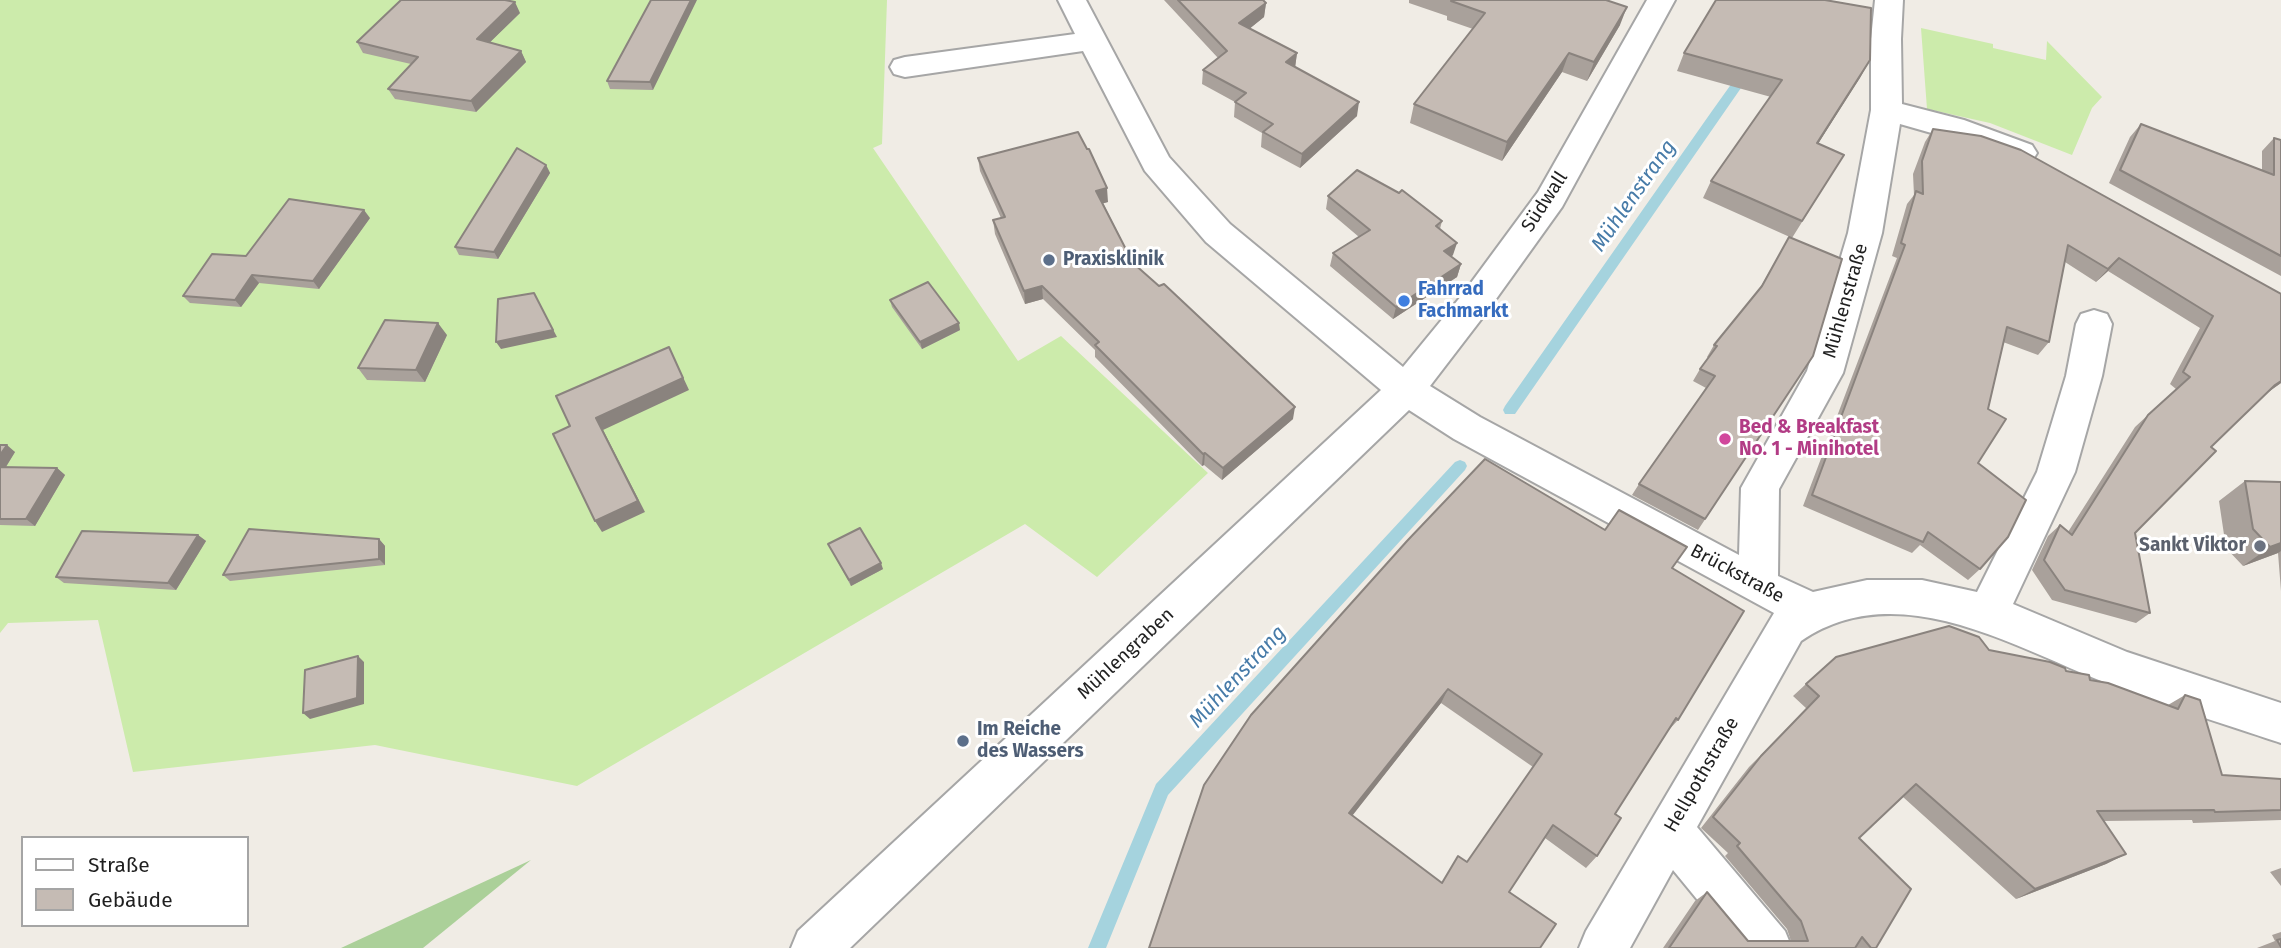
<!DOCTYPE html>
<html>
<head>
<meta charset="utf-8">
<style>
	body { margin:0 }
	#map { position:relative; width:2281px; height:948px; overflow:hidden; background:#f0ece5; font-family:"Fira Sans",sans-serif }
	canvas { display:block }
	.legend { position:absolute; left:21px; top:836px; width:228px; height:91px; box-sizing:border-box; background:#fff; border:2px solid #a5a5a5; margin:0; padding:9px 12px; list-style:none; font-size:21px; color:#1f1f1f }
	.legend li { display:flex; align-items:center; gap:14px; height:35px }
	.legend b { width:35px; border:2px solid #a5a5a5 }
</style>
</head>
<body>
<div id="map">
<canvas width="2281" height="948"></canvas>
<ul class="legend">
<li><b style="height:9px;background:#fff"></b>Straße</li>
<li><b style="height:19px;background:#c5bbb4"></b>Gebäude</li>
</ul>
</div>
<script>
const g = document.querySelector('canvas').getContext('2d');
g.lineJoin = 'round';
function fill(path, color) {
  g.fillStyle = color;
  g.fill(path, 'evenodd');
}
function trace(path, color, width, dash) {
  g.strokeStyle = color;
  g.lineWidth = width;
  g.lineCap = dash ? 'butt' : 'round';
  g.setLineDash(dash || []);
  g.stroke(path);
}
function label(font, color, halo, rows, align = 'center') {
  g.font = font + ' "Fira Sans",sans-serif';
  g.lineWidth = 6;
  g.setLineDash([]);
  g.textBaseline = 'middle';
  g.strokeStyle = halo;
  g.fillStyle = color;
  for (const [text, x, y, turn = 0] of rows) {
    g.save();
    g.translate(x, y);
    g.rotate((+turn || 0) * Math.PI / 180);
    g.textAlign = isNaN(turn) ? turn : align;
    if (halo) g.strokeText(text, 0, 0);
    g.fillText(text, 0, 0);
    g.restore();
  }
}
const grass = new Path2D(`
	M0,0H887L882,144L873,148L1018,361L1061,336L1208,473L1097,577L1025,524L577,786L375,745L133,772L98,620L8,623L0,633Z
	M1921,28L1993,44V48L2046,60L2047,41L2102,97L2092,108L2072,155L1990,123L1927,109Z`);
const forest = new Path2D(`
	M531,860L423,948H341Z`);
const stream = new Path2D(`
	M1746,68L1752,72L1750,75L1515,414H1505L1503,410L1505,406L1712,111L1742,69Z
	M1460,460L1465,462L1467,466L1465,470L1168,795L1106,948H1088L1156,784L1455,462Z`);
const minor = new Path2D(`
	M1058,0H1086L1169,157L1230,224L1403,367L1462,295L1538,192L1647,0H1675L1562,207L1486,313L1430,386L1480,417L1739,555L1741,488L1807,371L1848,233L1871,110V39L1875,0H1903L1901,39L1902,104L1964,120L2032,145L2037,153L2032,161L2021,164L1942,136L1900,124L1882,233L1843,373L1779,489L1778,576L1813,592L1867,580H1922L1977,592L2037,472L2066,376L2076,324L2081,314L2094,310L2107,314L2112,324L2102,376L2075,472L2013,604L2127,652L2281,703V743C2224,724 2165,706 2109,684C2015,648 1898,574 1801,641L1697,827L1785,931L1792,948H1737L1673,870L1630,948H1579L1586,931L1774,613L1454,439L1409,410L850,948H791L798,931L1381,390L1206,242L1145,171L1083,51L905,77L894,74L890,67L894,60L905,57L1075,34Z`);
const wall = new Path2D(`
	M651,0L653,90L610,89L607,81Z
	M1164,0H1263L1266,3L1264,17L1249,29L1297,53L1295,67L1357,116L1300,168L1261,147L1262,133L1234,117L1235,102L1202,84L1203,70L1218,58Z
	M1409,0H1606L1620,25L1587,81L1562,72L1502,161L1410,123L1414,104L1473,29L1447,20V16L1409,3Z
	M520,13L489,43L521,51L526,62L476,112L395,99L388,89L411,64L363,53L357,42Z
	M1684,53L1870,60L1818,144L1844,155L1792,238L1703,198L1711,181L1771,97L1677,71Z
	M2141,124L2262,170V151L2274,138L2281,140V276L2109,183L2130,137Z
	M1933,129L2281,294V383L2267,393L2211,447L2135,533L2150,613L2136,623L2052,600L2032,570L2048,536L2060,525L2068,532L2135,427L2176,389L2170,384L2200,328L2108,271L2096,282L2065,262L2049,342L2038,355L2003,342L1988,409L1978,463L1980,569L1968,580L1920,545L1912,553L1803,506L1897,258L1892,256L1907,204L1914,195L1913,174L1925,142Z
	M978,158L1108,202L1103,203L1133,263L1293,419L1222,480L1204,465L1202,466L1095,357V350L1043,299L1025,304L995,234L993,220L1001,218L980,171Z
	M546,165L550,173L498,259L459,255L455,247Z
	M1328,196L1442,221L1440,229L1453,255L1451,257L1461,264L1457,277L1393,319L1330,266L1333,253L1359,237L1326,209Z
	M370,218L319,289L259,283L241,307L190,303L183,296L246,256Z
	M1789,237L1813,356L1698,530L1632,495L1639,484L1706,388L1693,381L1700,369L1708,358L1707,357L1714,345L1760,288Z
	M890,300L960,330L922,349L892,307Z
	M447,335L425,382L367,380L358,368Z
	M0,445L15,452L6,467L57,468L65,475L35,526L0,525Z
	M2245,481L2281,482V591L2278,553L2243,566L2226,548L2219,501Z
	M1605,530L1672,568L1678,720L1666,733L1615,814L1597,856L1586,868L1545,838L1509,892L1149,948ZM1441,703L1533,767L1467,862L1441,883L1352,815Z
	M198,535L206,541L176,590L64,583L56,577Z
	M379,539L385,546V565L230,581L223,575Z
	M828,544L883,569L851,586Z
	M1989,650L2066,671L2090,680L2168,705L2185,695L2222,775L2281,779V820L2193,823L2192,820L2104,821L2126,854L2106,864L2016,899L1903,797L1859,838L1876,948H1663L1695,901L1707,892L1748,941H1791L1787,929L1725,856L1728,853L1701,828L1749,767L1807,709L1793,696L1806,684Z
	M2281,868V886L2270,872Z
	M2281,932V948H2257L2275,941L2272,935Z`);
const shadedWall = new Path2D(`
	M691,0H697L653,90L650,82Z
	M515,2L520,13L482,50L477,39Z
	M1266,3L1264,17L1238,38L1239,23Z
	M1627,7L1620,25L1587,81L1594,62Z
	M521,51L526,62L476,112L471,101Z
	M1297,53L1295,68L1286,62Z
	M1569,53L1562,72L1502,161L1507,142Z
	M1870,60L1860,78L1807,161L1817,143Z
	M1359,102L1357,116L1300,168L1302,154Z
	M546,165L550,173L498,259L494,252Z
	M1107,188L1108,202L1097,205L1096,191Z
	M364,210L370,218L319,289L313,281Z
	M1457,243L1453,255L1441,264L1444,251Z
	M2119,258L2108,271L2096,282L2108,269Z
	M1461,264L1457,277L1393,319L1396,307Z
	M252,275L259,283L241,307L235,300Z
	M1042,286L1043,299L1025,304L1024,291Z
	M534,293L557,337L501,349L496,342Z
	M438,323L447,335L425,382L416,370Z
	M959,323L960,330L922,349L920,342Z
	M669,347L689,390L603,430L645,512L602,532L595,521L596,418Z
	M2281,381V383L2261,397L2275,385Z
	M1295,407L1293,419L1222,480L1223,468Z
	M7,445L15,452L2,473L0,472V455Z
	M1205,453L1204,465L1202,466L1203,454Z
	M57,468L65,475L35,526L26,519Z
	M198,535L206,541L176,590L168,583Z
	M379,539L385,546V565L379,559Z
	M2281,543V551L2278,553L2243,566L2270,547Z
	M881,563L883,569L851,586L849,580Z
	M358,656L364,662V704L310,719L303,713Z
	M1448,689L1441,703L1345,825L1349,813Z
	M2126,854L2106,864L2016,899L2035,889Z`);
const building = new Path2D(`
	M401,0H505L515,2L477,39L521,51L471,101L388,89L418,57L357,42Z
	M651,0H691L650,82L607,81Z
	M1178,0H1263L1266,3L1239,23L1297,53L1286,62L1359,102L1302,154L1263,132L1273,124L1235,102L1246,93L1203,70L1227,51Z
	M1452,0H1606L1627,7L1594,62L1569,53L1507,142L1414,104L1485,13L1451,1Z
	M1716,0H1825L1871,8L1870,60L1817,143L1844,155L1802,221L1711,181L1782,80L1684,53Z
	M2141,124L2274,175V138L2281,140V256L2120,170Z
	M1933,129L1981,136L2021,150L2281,294V381L2275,385L2211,447L2216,451L2135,533L2150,613L2065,590L2044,560L2060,525L2072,535L2148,415L2190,377L2183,372L2213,316L2119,258L2108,269L2068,245L2049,342L2007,327L1988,409L2006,419L1978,463L2026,500L2008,537L1980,569L1928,532L1923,542L1812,495L1905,245L1901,243L1916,191L1923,194L1922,161Z
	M1078,132L1087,149H1089L1107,188L1096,191L1133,263L1159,286L1164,284L1295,407L1223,468L1205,453L1203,454L1095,345L1099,342L1042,286L1024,291L993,220L1005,217L978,158Z
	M517,148L546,165L494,252L455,247Z
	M1357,170L1399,193L1402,190L1442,221L1436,226L1457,243L1444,251L1461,264L1396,307L1333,253L1370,230L1328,196Z
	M289,199L364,210L313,281L252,275L235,300L183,296L212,254L246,256Z
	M1789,237L1842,259L1813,356L1705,519L1639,484L1715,376L1700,369L1717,346L1714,345L1762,286Z
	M928,282L959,323L920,342L890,300Z
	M534,293L553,330L496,342L498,299Z
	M385,320L438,323L416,370L358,368Z
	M669,347L683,378L596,418L638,501L595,521L553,434L570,426L556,396Z
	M0,445H7L0,455Z
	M1485,459L1605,530L1619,510L1687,547L1672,568L1744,611L1678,720L1676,718L1615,814L1621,818L1597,856L1553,825L1509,892L1556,924L1540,948H1149L1204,785L1251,715L1407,541ZM1448,689L1542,754L1467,862L1458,856L1442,883L1349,813Z
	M0,467L57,468L26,519H0Z
	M2245,481L2281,482V543L2270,547L2253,529Z
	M860,528L881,563L849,580L828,544Z
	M249,529L379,539V559L223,575Z
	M82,531L198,535L168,583L56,577Z
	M1949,626L1979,637L1989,650L2050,662L2065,668L2066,671L2089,675L2090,680L2108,683L2178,709L2185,695L2200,700L2222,775L2281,779V810L2215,812L2214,810L2097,811L2126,854L2035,889L1916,784L1859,838L1911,889L1876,948H1871L1862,937L1855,948H1669L1707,892L1748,941H1808L1801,921L1737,846L1740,843L1713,817L1761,756L1819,696L1806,684L1836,657Z
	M358,656L357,698L303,713L305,670Z
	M2281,939V947L2277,940Z`);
const markers = [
	[1049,260,7,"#5c6f8a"],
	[1404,301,7,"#3f7fe0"],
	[1725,439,7,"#d1479c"],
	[2260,546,7,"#6b7280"],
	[963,741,7,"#5c6f8a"]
];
const streetNames = [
	["Südwall",1545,202,-57],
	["Mühlenstraße",1846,301,-74],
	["Brückstraße",1737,574,28],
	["Mühlengraben",1126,654,-43],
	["Hellpothstraße",1702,775,-60]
];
const serviceNames = [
	["Praxisklinik",1063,260],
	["Im Reiche",977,730],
	["des Wassers",977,752]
];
const shopNames = [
	["Fahrrad",1418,290],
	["Fachmarkt",1418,312]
];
const hotelNames = [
	["Bed & Breakfast",1739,428],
	["No. 1 - Minihotel",1739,450]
];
const worshipNames = [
	["Sankt Viktor",2246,546]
];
const waterNames = [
	["Mühlenstrang",1634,196,-55],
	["Mühlenstrang",1238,677,-47]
];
fill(grass, '#ccebab');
fill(forest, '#abd099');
fill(stream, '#a5d3de');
trace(minor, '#a6a6a6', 4);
fill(minor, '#fff');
fill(wall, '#a9a19b');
fill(shadedWall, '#8a837e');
fill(building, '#c5bbb4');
trace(building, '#8a837e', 2);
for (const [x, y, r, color] of markers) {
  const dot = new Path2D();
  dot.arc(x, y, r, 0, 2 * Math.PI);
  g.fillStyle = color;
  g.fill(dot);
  trace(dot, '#fff', 2.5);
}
label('19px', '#1f1f1f', '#fff', streetNames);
label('bold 19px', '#4e5e75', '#fff', serviceNames, 'left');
label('bold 19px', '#366cbe', '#fff', shopNames, 'left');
label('bold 19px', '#b23c85', '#fff', hotelNames, 'left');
label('bold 19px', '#5b616d', '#fff', worshipNames, 'right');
label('italic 21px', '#477ba8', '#fff', waterNames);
</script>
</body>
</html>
